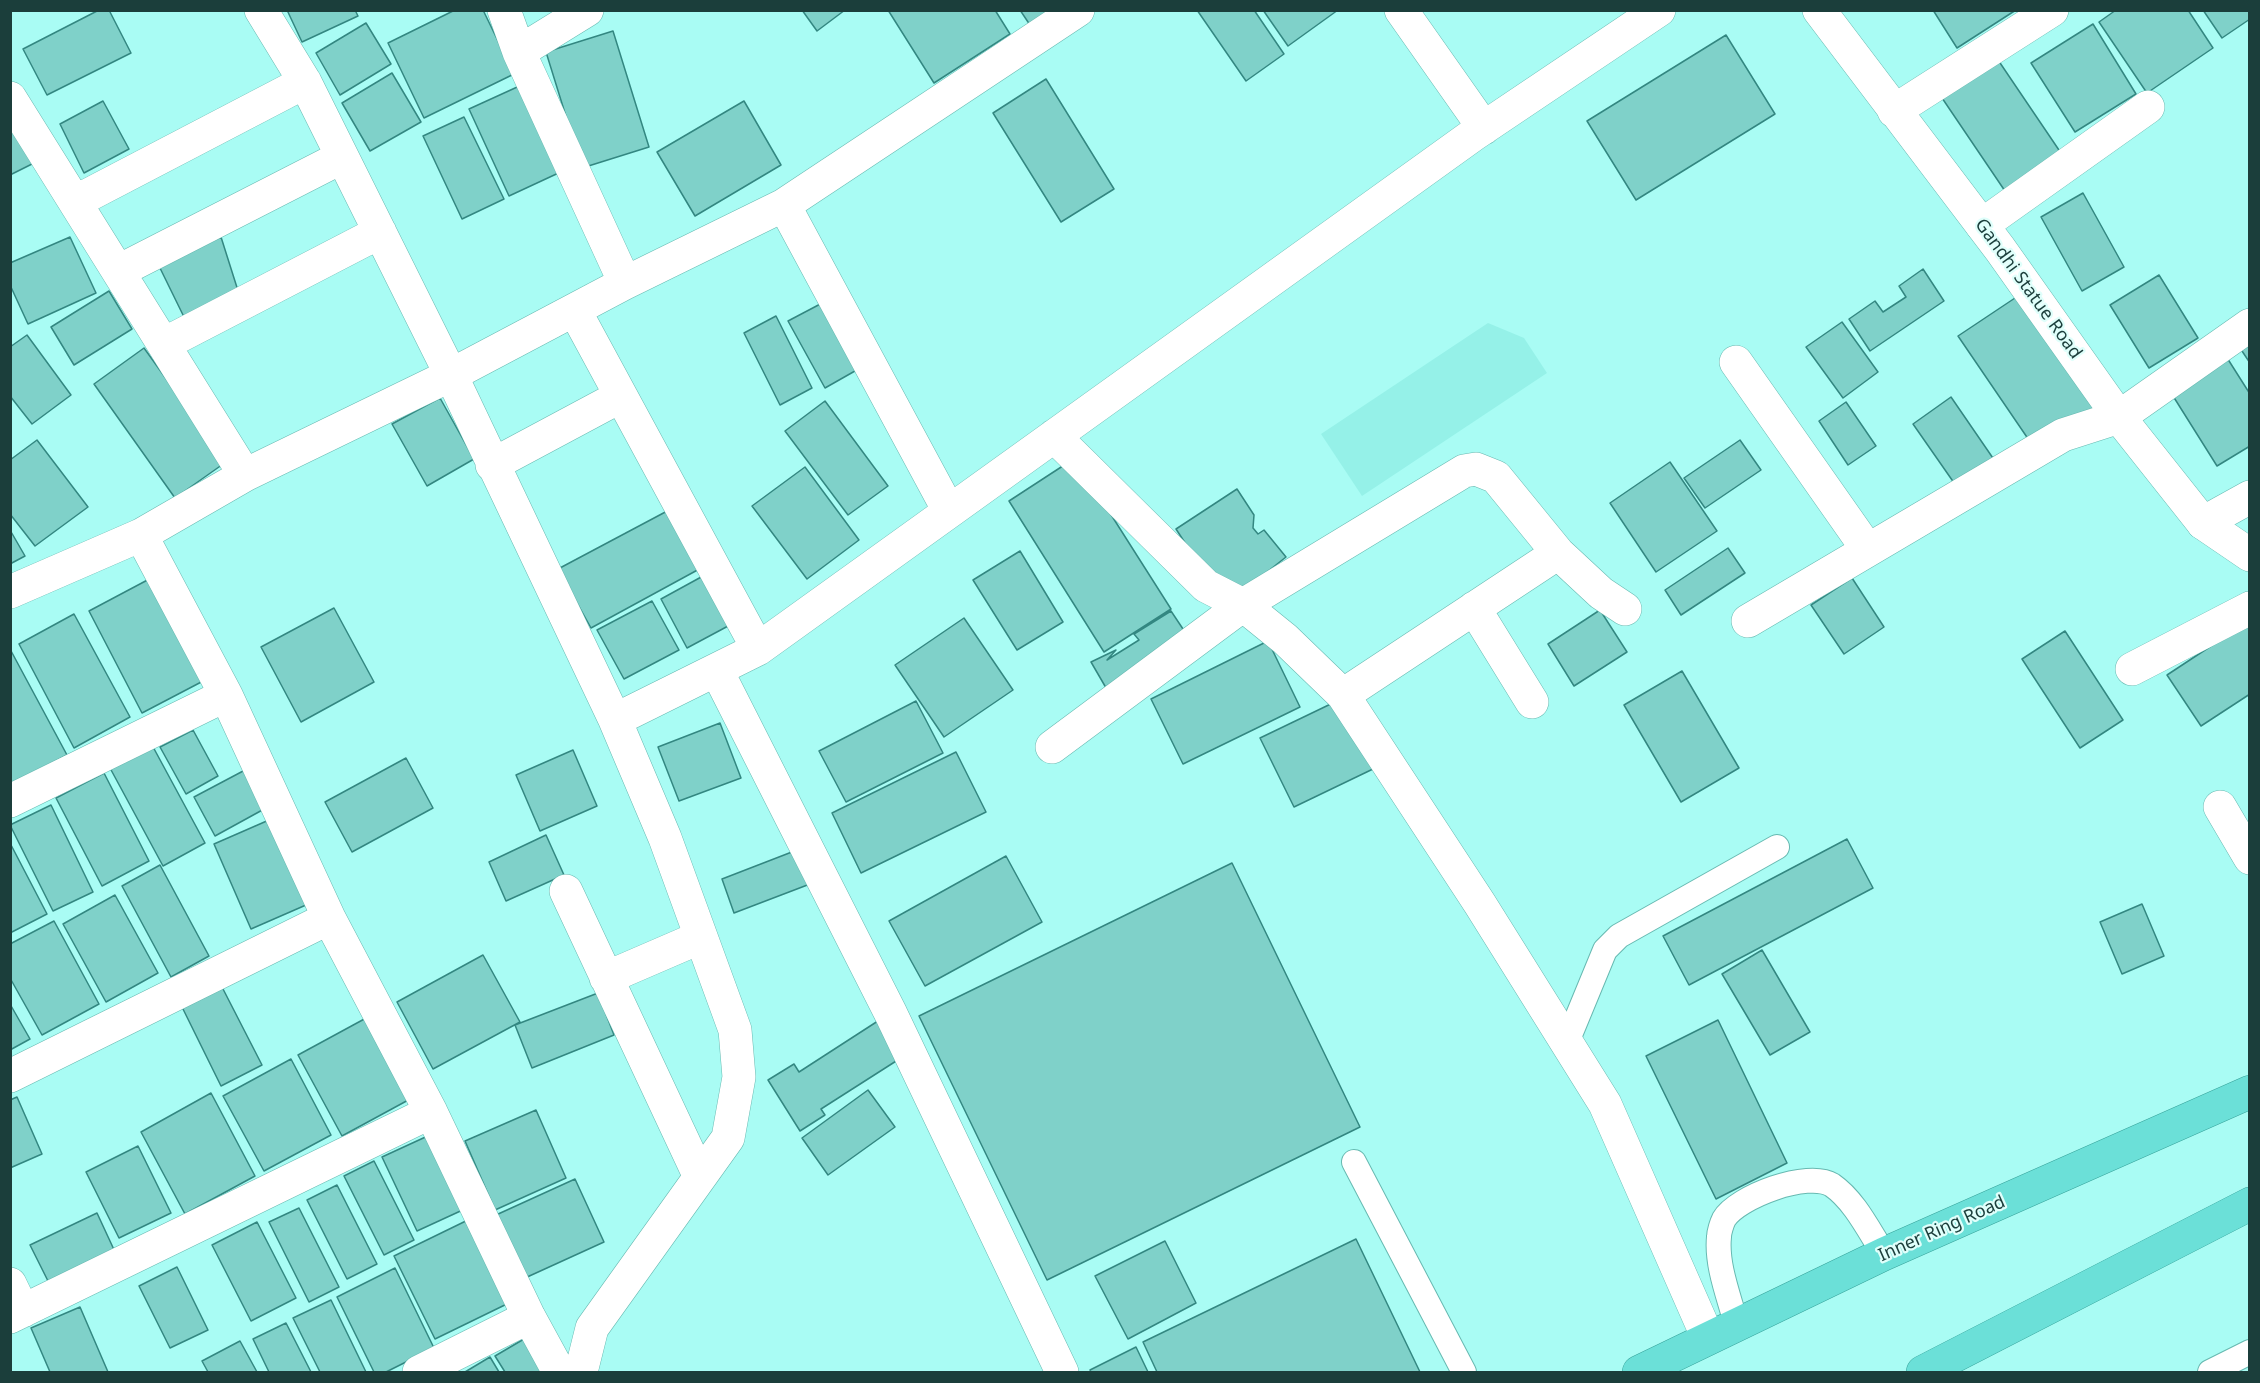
<!DOCTYPE html>
<html>
<head>
<meta charset="utf-8">
<style>
	body { margin:0 }
	#map { position:relative; width:2260px; height:1383px; overflow:hidden; background:#a9fcf4; font-family:"Noto Sans",sans-serif }
	canvas { display:block }
	.frame { position:absolute; inset:0; border:12px solid #1b3e3b; pointer-events:none }
</style>
</head>
<body>
<div id="map">
<canvas width="2260" height="1383"></canvas>
<div class="frame"></div>
</div>
<script>
const g = document.querySelector('canvas').getContext('2d');
g.lineJoin = 'round';
function fill(path, color) {
  g.fillStyle = color;
  g.fill(path, 'evenodd');
}
function trace(path, color, width, dash) {
  g.strokeStyle = color;
  g.lineWidth = width;
  g.lineCap = dash ? 'butt' : 'round';
  g.setLineDash(dash || []);
  g.stroke(path);
}
function label(font, color, halo, rows, align = 'center') {
  g.font = font + ' "Noto Sans",sans-serif';
  g.lineWidth = 4.5;
  g.setLineDash([]);
  g.textBaseline = 'middle';
  g.strokeStyle = halo;
  g.fillStyle = color;
  for (const [text, x, y, turn = 0] of rows) {
    g.save();
    g.translate(x, y);
    g.rotate((+turn || 0) * Math.PI / 180);
    g.textAlign = isNaN(turn) ? turn : align;
    if (halo) g.strokeText(text, 0, 0);
    g.fillText(text, 0, 0);
    g.restore();
  }
}
const built = new Path2D(`
	M1488,323L1524,338L1547,373L1362,496L1321,434Z`);
const building = new Path2D(`
	M99,10H109L131,53L47,95L23,49Z
	M287,10H355L358,16L302,42Z
	M455,10H483L514,74L424,118L388,43Z
	M802,10H845L817,31Z
	M888,10H995L1010,34L934,83Z
	M1020,10H1052L1030,25Z
	M1197,10H1254L1284,54L1246,81Z
	M1263,10H1338L1288,46Z
	M1933,10H2016L1957,48Z
	M2116,10H2188L2213,48L2147,93L2099,22Z
	M2203,10H2250V19L2222,38Z
	M366,23L391,64L340,95L316,53Z
	M2093,24L2136,94L2075,132L2031,63Z
	M613,31L649,147L582,168L546,52Z
	M1726,35L1775,114L1636,200L1587,121Z
	M1994,54L2063,156L2007,194L1938,92Z
	M392,73L421,122L370,151L342,103Z
	M1046,79L1114,189L1061,222L993,113Z
	M526,83L565,170L509,196L469,109Z
	M103,101L129,149L84,173L60,124Z
	M744,101L781,165L695,216L657,152Z
	M10,112L36,162L10,175Z
	M464,117L504,199L462,219L423,136Z
	M2083,193L2124,267L2082,291L2041,217Z
	M70,237L96,293L28,324L10,285V263Z
	M221,237L240,297L184,317L158,264Z
	M1923,269L1944,301L1870,351L1849,319L1875,301L1883,312L1906,297L1899,286Z
	M2159,275L2198,338L2149,368L2110,305Z
	M109,291L132,329L74,365L51,327Z
	M2018,296L2094,409L2035,449L1958,336Z
	M826,301L862,367L825,388L788,321Z
	M776,316L812,388L780,405L744,333Z
	M1842,322L1878,372L1843,398L1806,347Z
	M27,335L71,395L32,424L10,396V347Z
	M2250,342V363L2240,348Z
	M144,348L226,462L175,498L94,384Z
	M2224,353L2250,394V446L2217,466L2168,388Z
	M1951,397L1997,464L1959,490L1913,424Z
	M440,398L474,459L427,486L392,424Z
	M825,401L888,486L848,515L785,431Z
	M1846,402L1876,446L1848,465L1819,421Z
	M37,440L88,507L35,546L10,514V460Z
	M1740,440L1761,470L1705,508L1684,478Z
	M1075,458L1171,609L1104,652L1009,501Z
	M1670,462L1717,531L1656,572L1610,503Z
	M805,467L859,540L807,579L752,506Z
	M1237,489L1254,515L1253,528L1258,534L1264,530L1286,557L1238,595L1208,578L1176,529Z
	M671,509L703,567L591,628L558,569Z
	M10,530L25,556L10,564Z
	M1728,548L1745,573L1681,615L1665,590Z
	M1020,551L1063,622L1017,650L973,580Z
	M155,576L207,679L142,713L89,611Z
	M703,576L730,625L687,648L661,599Z
	M1852,578L1884,627L1844,654L1811,605Z
	M652,601L679,650L624,679L597,630Z
	M334,608L374,682L301,722L261,647Z
	M1600,610L1627,652L1574,686L1548,644Z
	M1171,611L1191,641L1109,693L1091,662L1116,650L1107,660L1139,640L1134,634Z
	M74,614L130,717L74,748L19,644Z
	M964,618L1013,690L944,737L895,665Z
	M2246,623L2250,628V694L2201,726L2167,675Z
	M2065,631L2123,720L2080,748L2022,659Z
	M1268,641L1300,707L1183,764L1151,699Z
	M10,649L67,755L12,785L10,782Z
	M1682,671L1739,768L1681,802L1624,705Z
	M1339,700L1373,769L1294,807L1260,738Z
	M916,701L943,753L846,802L819,751Z
	M720,723L741,778L679,801L658,747Z
	M193,730L218,776L186,794L160,747Z
	M152,745L205,843L163,866L110,768Z
	M573,750L597,806L540,831L516,775Z
	M956,752L986,812L861,873L832,813Z
	M406,758L433,808L352,852L325,802Z
	M245,770L266,808L215,836L194,797Z
	M104,773L149,861L102,886L56,798Z
	M51,805L93,892L53,911L10,825Z
	M269,820L306,905L251,929L214,844Z
	M546,835L564,875L506,901L489,862Z
	M1847,839L1873,888L1689,985L1663,936Z
	M10,843L47,914L10,933Z
	M797,850L810,884L734,913L722,879Z
	M1006,856L1042,922L925,986L889,921Z
	M1232,863L1360,1127L1047,1280L919,1016Z
	M160,865L209,956L171,977L122,886Z
	M115,895L158,973L106,1002L63,924Z
	M2142,904L2164,956L2122,974L2100,922Z
	M54,921L99,1004L42,1035L10,978V944Z
	M1762,950L1810,1032L1770,1055L1722,974Z
	M483,955L520,1022L433,1069L397,1002Z
	M222,987L262,1065L221,1086L182,1007Z
	M598,993L614,1035L532,1068L515,1025Z
	M10,1004L30,1039L10,1050Z
	M368,1017L412,1098L342,1136L298,1055Z
	M881,1019L904,1056L821,1109L825,1115L800,1131L768,1080L794,1064L799,1072Z
	M1718,1020L1787,1163L1716,1199L1646,1056Z
	M291,1059L331,1135L264,1171L223,1096Z
	M868,1090L895,1127L828,1175L802,1138Z
	M211,1093L255,1176L185,1214L141,1132Z
	M17,1097L42,1154L10,1168V1100Z
	M536,1110L566,1178L495,1210L465,1141Z
	M432,1134L467,1208L417,1231L382,1157Z
	M138,1146L171,1213L119,1238L86,1172Z
	M374,1161L414,1240L384,1255L344,1176Z
	M575,1179L604,1242L525,1278L496,1215Z
	M337,1185L377,1264L347,1279L307,1200Z
	M299,1208L339,1287L309,1302L269,1222Z
	M97,1213L116,1254L50,1285L30,1245Z
	M472,1218L513,1301L435,1339L394,1256Z
	M257,1222L296,1298L251,1321L212,1245Z
	M1356,1239L1420,1372H1157L1143,1342Z
	M1165,1241L1196,1303L1128,1339L1095,1276Z
	M177,1267L208,1330L170,1348L139,1286Z
	M395,1268L434,1348L386,1372H374L337,1297Z
	M331,1300L366,1372H320L293,1318Z
	M80,1307L108,1372H50L31,1328Z
	M286,1323L311,1372H269L253,1339Z
	M524,1339L544,1372H505L495,1356Z
	M240,1341L257,1372H208L202,1361Z
	M1136,1347L1148,1372H1091L1090,1370Z
	M490,1357L499,1372H465Z`);
const service = new Path2D(`
	M1567,1042L1605,950L1619,936L1777,847
	M1354,1162L1464,1372
	M1737,1327C1730,1299 1716,1266 1719,1237C1719,1232 1722,1223 1724,1219C1737,1197 1808,1170 1832,1185C1855,1201 1869,1231 1884,1254
	M2210,1372L2250,1352`);
const minor = new Path2D(`
	M261,10L305,82L451,375L615,720L665,838L735,1030L739,1077L728,1138L592,1328L581,1372
	M504,10L519,52L625,283
	M1401,10L1484,128
	M519,52L587,10
	M10,98L245,475
	M1894,111L2052,10
	M75,202L305,82
	M784,205L949,511
	M1982,225L2148,107
	M119,271L342,157
	M575,311L758,649
	M164,344L380,232
	M1736,362L1868,550
	M1054,436L1206,586L1243,605L1285,639L1343,695L1480,904L1605,1104L1708,1338
	M492,465L621,396
	M2203,523L2250,497
	M10,592L141,535L245,475L451,375L625,283L784,205L1078,10
	M1474,608L1532,702
	M1748,621L2063,435L2119,417L2250,325
	M2132,669L2250,608
	M717,671L891,1014L1062,1372
	M1343,695L1558,553
	M615,720L758,649L1473,135L1659,10
	M1052,747L1243,605L1464,471L1476,469L1496,477L1558,553L1601,593L1625,609
	M10,801L226,695
	M2220,807L2250,858
	M566,891L700,1177
	M606,978L701,937
	M10,1076L329,918
	M431,1112L529,1317L559,1372
	M10,1284L23,1311
	M10,1317L431,1112L329,918L226,695L141,535
	M419,1372L529,1317`);
const tertiary = new Path2D(`
	M1819,10L2000,249L2119,417L2203,523L2250,555`);
const trunk = new Path2D(`
	M1639,1372L1884,1254L2250,1092
	M1923,1372L2250,1204`);
const streetNames = [
	["Gandhi Statue Road",2028,289,54],
	["Inner Ring Road",1942,1229,-24]
];
fill(built, '#95f1e8');
fill(building, '#7fd1c9');
trace(building, '#338781', 1.5);
trace(service, '#67b9b1', 26);
trace(minor, '#67b9b1', 34);
trace(tertiary, '#67b9b1', 34);
trace(trunk, '#37a39b', 34);
trace(service, '#fff', 24);
trace(minor, '#fff', 33);
trace(tertiary, '#fff', 33);
trace(trunk, '#6be0d8', 33);
label('18px', '#1b3e3b', '#e0fffb', streetNames);
</script>
</body>
</html>
